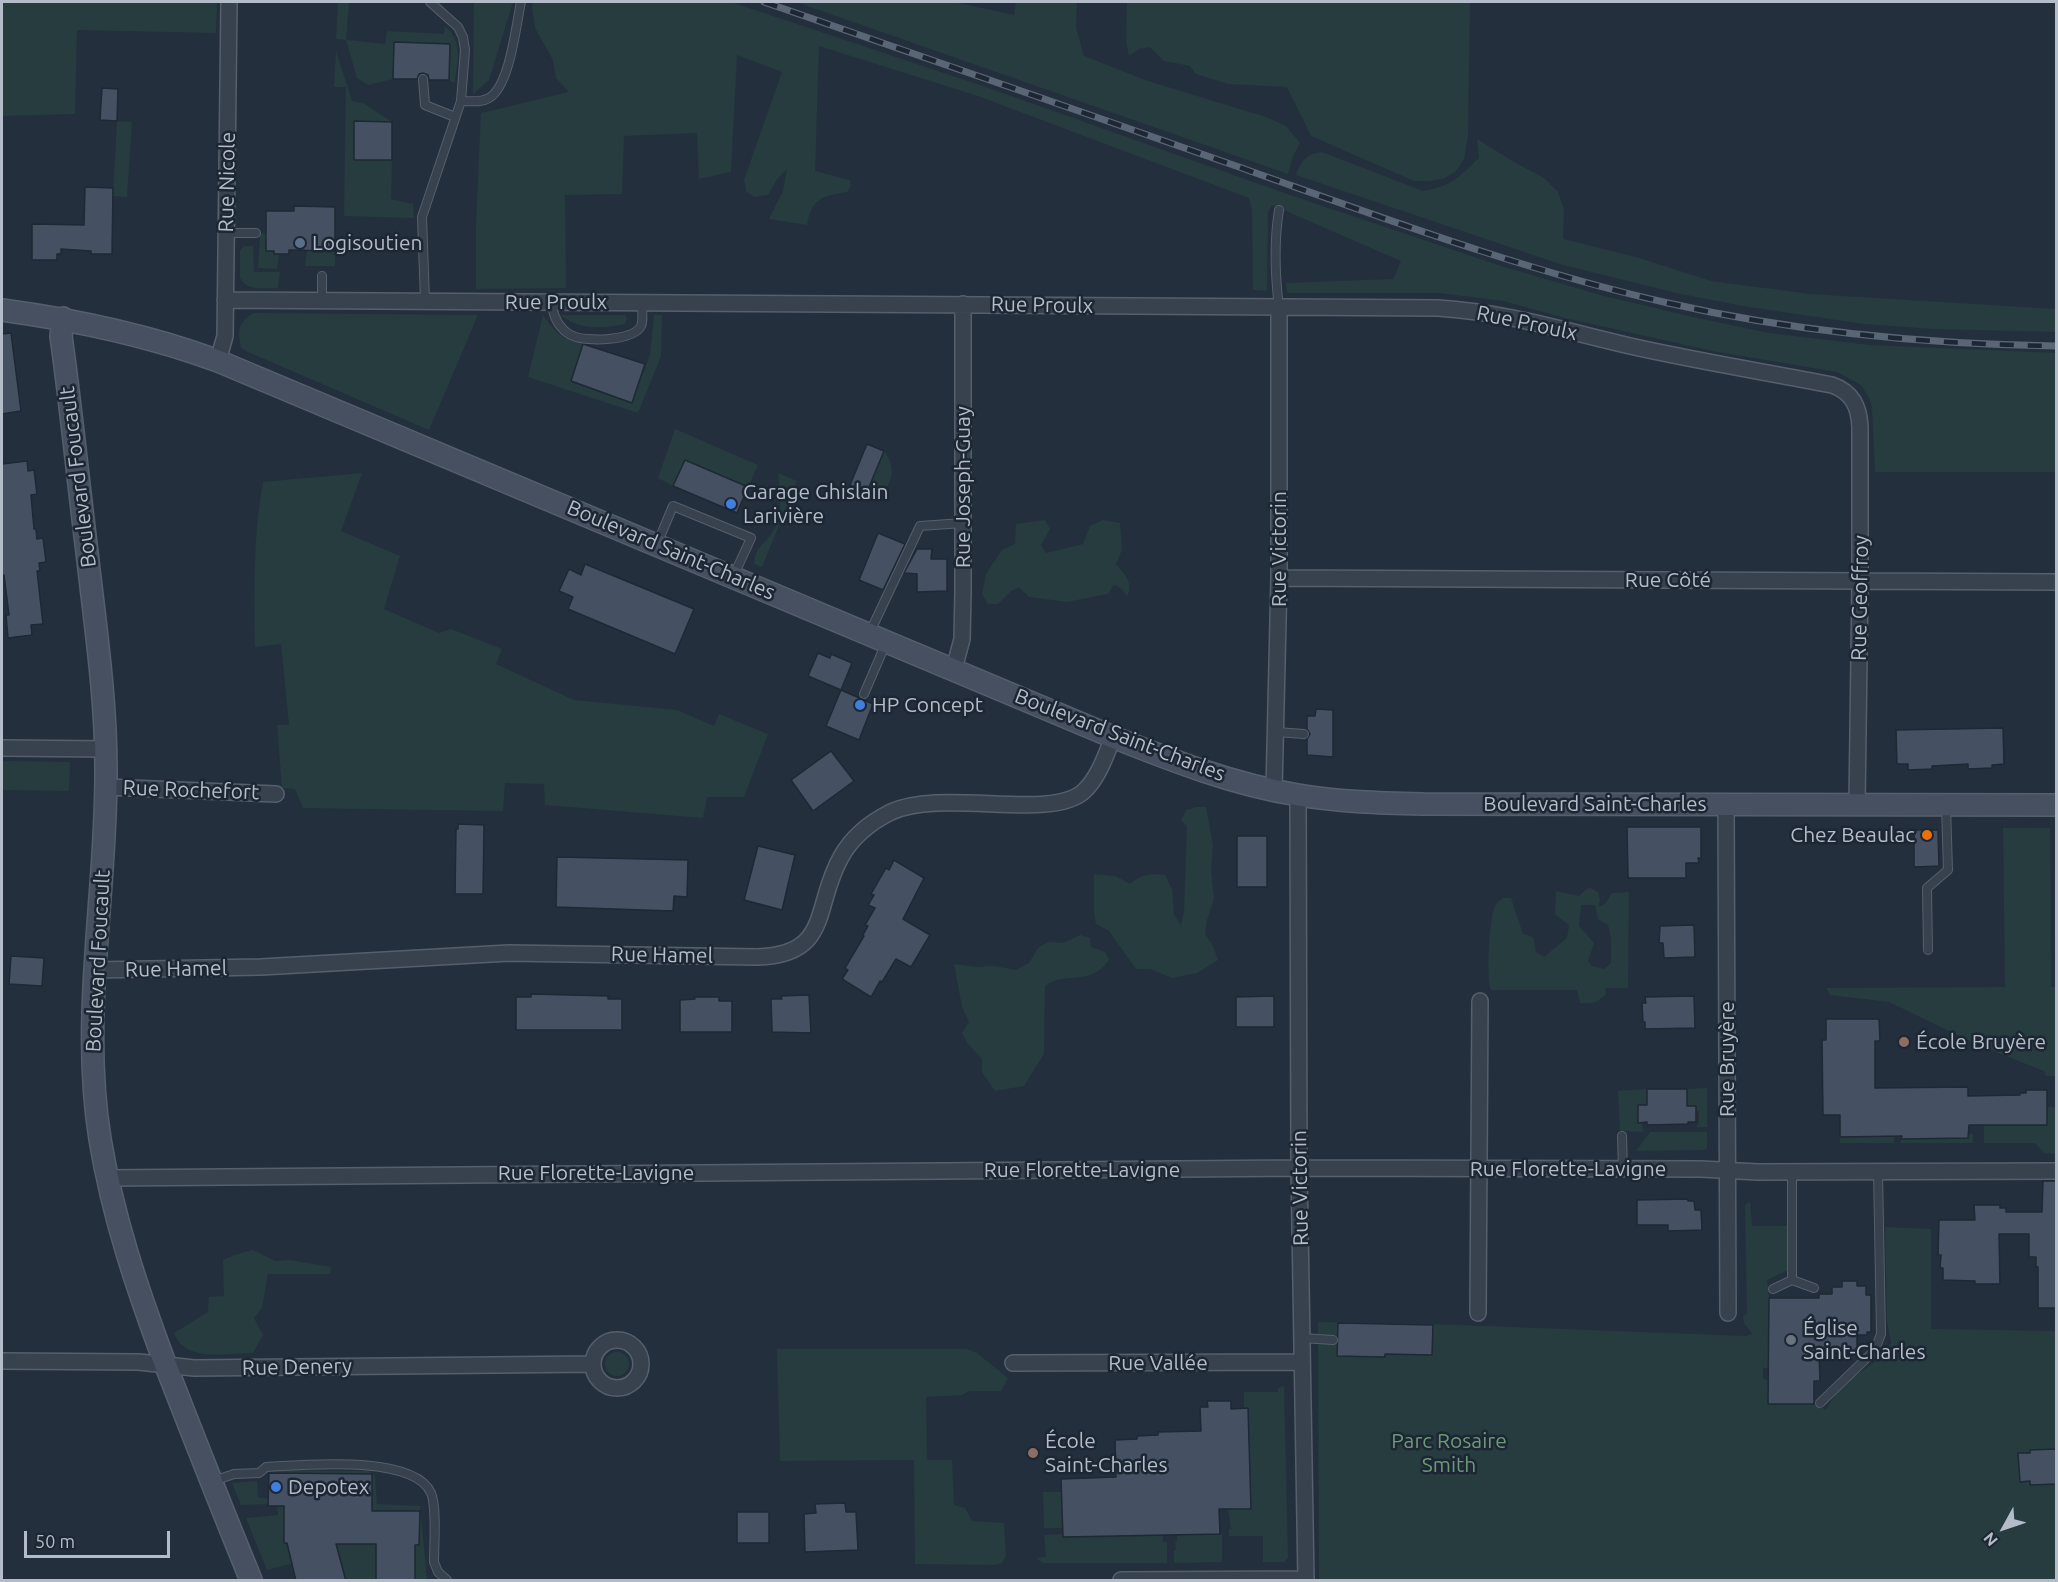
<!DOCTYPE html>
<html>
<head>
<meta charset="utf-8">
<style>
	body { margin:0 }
	#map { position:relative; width:2058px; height:1582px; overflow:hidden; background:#242f3e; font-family:Ubuntu,sans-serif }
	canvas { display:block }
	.frame { position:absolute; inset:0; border:3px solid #b4bcc9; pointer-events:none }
	.north { position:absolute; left:1974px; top:1498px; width:60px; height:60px; -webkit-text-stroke:4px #1d2633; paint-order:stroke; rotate:230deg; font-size:16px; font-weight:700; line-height:24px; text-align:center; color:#b4bcc9 }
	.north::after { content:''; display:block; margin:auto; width:21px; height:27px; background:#b4bcc9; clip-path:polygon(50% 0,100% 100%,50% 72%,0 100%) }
	.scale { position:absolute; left:24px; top:1531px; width:146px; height:27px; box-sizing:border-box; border:3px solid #b4bcc9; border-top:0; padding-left:8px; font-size:18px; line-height:21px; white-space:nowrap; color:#b4bcc9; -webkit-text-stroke:4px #1d2633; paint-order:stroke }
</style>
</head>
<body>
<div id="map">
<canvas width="2058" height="1582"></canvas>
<div class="frame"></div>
<div class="north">N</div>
<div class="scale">50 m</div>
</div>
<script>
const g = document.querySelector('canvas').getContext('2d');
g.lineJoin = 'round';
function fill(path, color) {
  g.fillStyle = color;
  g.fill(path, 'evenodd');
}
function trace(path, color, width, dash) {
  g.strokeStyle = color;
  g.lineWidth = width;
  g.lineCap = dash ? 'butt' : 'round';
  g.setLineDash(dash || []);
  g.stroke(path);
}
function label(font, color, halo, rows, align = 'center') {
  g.font = font + ' Ubuntu,sans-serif';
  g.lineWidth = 5;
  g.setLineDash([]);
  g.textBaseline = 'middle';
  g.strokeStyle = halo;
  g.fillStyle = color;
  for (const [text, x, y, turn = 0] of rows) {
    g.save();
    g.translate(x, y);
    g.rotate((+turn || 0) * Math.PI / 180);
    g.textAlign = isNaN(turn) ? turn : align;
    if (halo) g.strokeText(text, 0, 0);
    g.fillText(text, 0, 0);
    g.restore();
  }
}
const green = new Path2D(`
	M2,2H217L216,33L77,30L75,114L2,116Z
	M338,2H349L346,40L385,44L387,31L444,34L445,26C464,43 457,60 455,83L449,80V44L395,42L393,79L368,85L357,78L346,40L336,39Z
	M474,2H513L489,80L473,94Z
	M533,2H731L983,86L1290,195L1501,266L1604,296L1693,317L1769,333L1869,345L2056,353V472H1875L1872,407L1869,398L1861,385L1837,372L1712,351L1565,318L1503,301L1439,293H1287L1286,283L1393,279L1401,261L1272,205L1268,212L1267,291L1253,290L1252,210L1249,198L978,96L819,46L815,171L850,180L851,186L847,192C822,196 812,198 807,225L769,219L783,191L787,169L777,179L768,195L754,197L746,191L744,180L782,72L737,55L731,172L699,179L697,133L624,136L622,194L565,195L566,288L476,289V222L481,113L569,92L556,78L553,60L535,28L532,7Z
	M796,2H954L1014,15L1016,2H1077L1076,27L1084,56L1148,81L1266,117L1286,126L1300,143L1293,156L1288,174Z
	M1127,2H1470L1468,136L1464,159L1456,171L1445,178L1430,181H1414L1311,136L1287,87L1228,84L1196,74L1190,66L1164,61L1150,47L1139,49L1129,56L1126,41Z
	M336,51L352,101L363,103L392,122H354V160H392L391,199L413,204L414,218L344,216L346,87H334Z
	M117,121L132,122L127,197L113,196Z
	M1477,139L1514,162L1544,178L1558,192L1564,209L1563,239L1639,258L1711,281L1810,294L2056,309V332L1934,329L1863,324L1743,306L1681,294L1563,265L1296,175C1302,160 1306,154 1322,152L1423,191C1452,186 1458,178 1479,158Z
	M266,233V250L274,251V253L279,254L277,269L258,268L260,234Z
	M244,246H253L254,272H280L278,288C264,288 248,292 240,278V251Z
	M307,250L335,251V266H305Z
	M253,313L478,315L429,430L248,352L241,348C238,330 237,324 253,313Z
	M543,315C556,333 561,339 584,344L571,382L631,403L650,355L654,315H662L661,356L638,413L528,377Z
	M560,315H625L627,319L625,324C600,329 581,330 560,315Z
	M675,429L758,465L748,487L685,460L673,486L658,478Z
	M884,451C896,466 894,482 880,495L867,492Z
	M362,473L341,531L400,556L384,609L439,633L451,629L502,649L496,664L574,700L677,710L714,726L719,714L768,734L744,797H707L703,818L545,805L544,784L505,783L503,811L303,808L295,789L282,788L277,725H289L281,644L255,647C254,591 253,537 263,482Z
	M778,473L797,481L762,567L754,564C756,545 763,546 772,533C784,516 780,492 778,473Z
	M1045,520L1050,529L1041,545L1046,553L1083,544L1090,526L1103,520L1120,523L1122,550L1116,564C1125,575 1134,583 1127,597L1121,588L1114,585L1108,594L1067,602L1029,597L1019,587L1010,592L998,604H988L982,594L986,574L1002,550L1015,544L1016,524Z
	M2,761L70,762L69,791L2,790Z
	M1197,807H1206L1213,845L1211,870L1214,899L1207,920L1205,934L1213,946L1218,960L1197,973L1172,978L1150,969H1136L1109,931L1096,924L1094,913V874L1115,876L1130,884C1141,874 1150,873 1165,875L1172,889L1174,915L1181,925L1184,911L1187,826L1181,820L1186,810Z
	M2003,828H2050L2051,987H2056V1076H2046L2044,1071L1978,1045L1889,1002L1830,995L1826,988L2005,987Z
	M1589,887L1598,892L1600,901L1598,907L1605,904L1612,893L1629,892L1628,988H1605L1606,994C1597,1003 1592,1004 1580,1003L1577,990H1491C1486,978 1489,914 1496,904C1498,902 1501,900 1503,898H1511L1523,934L1533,937L1536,952L1544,957L1567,938L1569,925L1555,914L1556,891L1579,896ZM1581,905H1595L1598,919L1608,925L1611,939V963L1604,969L1592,966L1588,961L1594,943L1579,926Z
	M1080,935L1090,938L1091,947L1105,952L1109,960C1091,987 1063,971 1045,986L1044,1054L1024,1086L995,1091L982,1072V1059L968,1044L962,1033L969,1022L962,1007L954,964L978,967L995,966L1016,970L1029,963L1038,948L1048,942L1063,943Z
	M1707,1088V1127H1697V1125L1699,1124V1111H1696V1106H1687V1089Z
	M1647,1089V1105L1638,1106V1122L1642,1123L1643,1132L1620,1131L1618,1091Z
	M2046,1107H2056V1154L2044,1153L2035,1143H1984V1126L2047,1125Z
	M1650,1132H1707V1148L1704,1150L1636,1151Z
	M1968,1134H1973V1143H1901V1139L1968,1138Z
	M1894,1136V1143H1840V1137Z
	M1750,1202L1752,1226H1787L1788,1270L1767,1280L1769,1298L1770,1368H1763V1379L1768,1380L1769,1404H1814L1826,1410C1831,1400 1837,1392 1845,1384C1862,1368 1878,1365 1891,1343L1887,1321L1885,1227L1931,1229V1329L2056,1331V1580H1319L1318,1322L1431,1324L1746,1336L1752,1334L1744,1323L1743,1317L1747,1313L1745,1205Z
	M253,1250L275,1261L290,1260L331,1267L330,1274H268L262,1308L254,1318L263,1335L253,1353C227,1353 185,1363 174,1333L208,1312L209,1297L224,1296L223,1260L234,1255Z
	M777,1349H967L977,1353L1008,1378L1001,1391H969L962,1395L926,1397L927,1460H952L954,1505L965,1508L972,1521L1004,1523L1006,1556L1002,1563L994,1565L915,1564L914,1460L780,1461Z
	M605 1364a12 12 0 1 1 24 0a12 12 0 1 1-24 0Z
	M1284,1386L1288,1558L1284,1562H1263V1536H1229V1529H1231L1228,1509H1251L1248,1408H1244V1392H1278V1388Z
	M271,1470L368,1471L375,1475L377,1504L420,1506L427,1580H415V1545H419V1511L319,1510L372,1508V1474L269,1473Z
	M257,1481L258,1497L268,1499V1504L241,1505L232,1483Z
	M1043,1492H1062L1063,1528H1044Z
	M277,1506H305L284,1511V1543L376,1544V1580H346L340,1557L320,1562L318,1557L267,1570L246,1518L278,1515Z
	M1063,1534V1537L1163,1535V1542H1167V1563H1043L1036,1558L1046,1557L1044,1535Z
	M1222,1534V1562L1174,1563V1550H1176L1175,1542L1177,1541V1535Z`);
const building = new Path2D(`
	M394,42L450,44L449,80H429L428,75L423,73L419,74L417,79H393Z
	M102,88L118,89L117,121L100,120Z
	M354,121L392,122V160H354Z
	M85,187L113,188L112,254H91V251L61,249V254H57V260H32V224L84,225Z
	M294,206L335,207V251L289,250V254H274V251H266V211H294Z
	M11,333L21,411L2,414V334Z
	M583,344L645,364L632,403L571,381Z
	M867,444L884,451L867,492L850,485Z
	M685,460L748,487L737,513L673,486Z
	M27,461L28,471L34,470L37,494L31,495L34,529H36L37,539L43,538L46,562L39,563L40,571H37L43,624L31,625L32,635L8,638L6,615H9L4,575L2,576V464Z
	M878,533L905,544L883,590L859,580Z
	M917,549H932L931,559H947V591L917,592V574L904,573Z
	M585,564L694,609L675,654L568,609L573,597L559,591L569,569L581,575Z
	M818,653L830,658L831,654L852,663L841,690L808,676Z
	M841,690L873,704L859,740L826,726Z
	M1316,709L1333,710V757L1307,755V739L1310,734L1307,729V716H1315Z
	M2003,728L2004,764L1992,765V768L1968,769V764L1932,766V769L1908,770V764H1897L1896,730Z
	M831,751L854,781L813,811L791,780Z
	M458,824L484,825L483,894H455L456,829H458Z
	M1627,827H1701V858H1698L1699,863H1686V878H1628Z
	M1914,830H1938L1939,866L1914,867Z
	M1237,836H1267V887H1237Z
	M758,846L795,855L782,910L744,900Z
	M557,857L688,860L687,897L674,896L673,911L556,907Z
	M894,860L924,878L903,919L930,935L911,967L896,959L882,982L880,981L871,997L842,979L848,970L845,968L864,936L863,935L868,926L865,925L875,908L868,905L874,895L871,894L886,868L889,870Z
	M1694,925L1695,957L1664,958L1663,943H1659L1660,926Z
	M11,956L44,958L42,986L9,984Z
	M531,994L608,996V999H622V1030H516V997H531Z
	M809,995L811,1033L772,1032L771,999H782L781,996Z
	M1274,996V1027H1236V997Z
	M1694,996L1695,1028L1645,1029V1022H1643L1642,1003H1646L1645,997Z
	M694,997H719V1001H732V1032H680V1000L695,999Z
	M1826,1019H1879L1880,1041H1875V1088L1968,1087V1096L2020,1095V1093H2026V1090H2047V1125H1969L1968,1138L1901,1139L1902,1136L1840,1137V1115H1823L1822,1040H1826Z
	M1647,1089H1687V1106H1696V1122H1688V1124L1647,1125V1122L1638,1123V1105H1647Z
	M2043,1181H2056V1308H2038V1267H2036V1257H2029V1234H1999L2000,1284H1975V1281L1943,1280V1268H1940L1941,1255H1938L1939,1220H1975L1974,1205H2000V1208H2006V1212H2042Z
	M1688,1199V1201H1694L1695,1210H1701L1702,1230L1668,1231V1225H1637V1200Z
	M1842,1281H1857V1286H1866V1295H1871V1332H1867V1335H1857V1352H1819L1820,1381H1814V1404H1768L1769,1298H1819V1294H1832V1287H1842Z
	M1338,1323L1433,1325L1432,1355L1385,1354V1357L1337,1356Z
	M1207,1401H1231V1409L1248,1408L1251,1509H1219L1220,1534L1063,1537L1061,1479L1116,1477L1115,1440L1137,1439V1436L1158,1435V1432L1201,1431L1200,1407H1208Z
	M2056,1449V1484L2030,1485V1481L2020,1482L2018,1453H2030V1450Z
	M269,1473L372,1474V1511H420L419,1545H415V1581H376V1544H336L346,1581H296L287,1543H284V1506H268Z
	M845,1503L846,1512H856L858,1550L805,1552L804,1514L816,1513L815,1504Z
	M737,1512H769V1543H737Z`);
const lane = new Path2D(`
	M423,79L425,105L455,117
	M461,101C470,101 481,103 489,98C510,86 516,25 521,2
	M1279,210C1274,241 1275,275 1279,307
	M226,233H256
	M322,276V301
	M425,301L422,217L461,101L465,50L463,37L458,27L430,2
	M551,302C553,311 555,321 562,328C564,331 570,335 573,336C587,342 633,341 641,326C644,319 642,309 641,302
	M657,544L673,506L751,538L734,575
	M870,632L920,526L963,523
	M864,694L886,643
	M1276,732L1304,734
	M1928,950L1927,888L1948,870L1946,806
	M1622,1136L1623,1169
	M1792,1280V1171
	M1773,1289L1792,1280L1814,1288
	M1302,1338L1333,1340
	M1820,1403L1875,1350L1881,1334L1878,1171
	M213,1481L234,1474L259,1473L266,1467C302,1465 414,1454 431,1493C437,1507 434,1546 434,1562L438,1572L447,1580`);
const street = new Path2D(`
	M225,300L1438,308C1504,312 1566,331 1630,346C1697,361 1765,372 1832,385C1852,392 1859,406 1860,427V582L1857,805
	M218,361L225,336L229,2
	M1279,578L2056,582
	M954,669L962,639L963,592V304
	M2,748L106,749
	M106,787L276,794
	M1274,791L1279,578V307
	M1298,795L1299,1168L1306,1580
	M1726,804L1728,1313
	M94,970L261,967L509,953L757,957C832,955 813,906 841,857C852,837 871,822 891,812C942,788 1049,821 1083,792C1098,779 1106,755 1113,737
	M107,1178L1299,1168L1701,1169L1758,1172L2056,1171
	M1478,1313L1480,1001
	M593 1364a24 24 0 1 1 48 0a24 24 0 1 1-48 0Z
	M2,1361L139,1362L194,1368L593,1364
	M1013,1363L1302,1362
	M1121,1580L1306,1579`);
const secondary = new Path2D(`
	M2,310C76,320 148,335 218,361L1113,737C1173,761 1235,785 1298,795C1340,802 1381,803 1423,804L2056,805
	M63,318L61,336C71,407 78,480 87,552C95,624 106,696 106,769C107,892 80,1015 100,1139C113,1218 138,1291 166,1366C194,1438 222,1509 251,1580`);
const rail = new Path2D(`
	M764,2C921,56 1079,111 1236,166C1378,216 1521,270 1668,303C1795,332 1926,344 2056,346`);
const markers = [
	[300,243,6,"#5c6f8a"],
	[731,504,6,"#3f7fe0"],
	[860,705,6,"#3f7fe0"],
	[1927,835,6,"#e8710a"],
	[1904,1042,6,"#8d6e63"],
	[1791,1340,6,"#6b7280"],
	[1033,1453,6,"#8d6e63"],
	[276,1487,6,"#3f7fe0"]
];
const streetNames = [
	["Rue Nicole",227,182,-89],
	["Rue Proulx",556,302],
	["Rue Proulx",1042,305,1],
	["Rue Proulx",1527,323,12],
	["Boulevard Foucault",78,477,-97],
	["Rue Joseph-Guay",963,487,-90],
	["Rue Victorin",1279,549,-90],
	["Boulevard Saint-Charles",671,550,23],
	["Rue Côté",1668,580],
	["Rue Geoffroy",1860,598,-89],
	["Boulevard Saint-Charles",1120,735,21],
	["Rue Rochefort",191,790,2],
	["Boulevard Saint-Charles",1595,804],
	["Rue Hamel",662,955,1],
	["Boulevard Foucault",98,961,-87],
	["Rue Hamel",176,969,-1],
	["Rue Bruyère",1727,1059,-90],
	["Rue Florette-Lavigne",1568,1169],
	["Rue Florette-Lavigne",1082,1170],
	["Rue Florette-Lavigne",596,1173],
	["Rue Victorin",1300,1188,-91],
	["Rue Vallée",1158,1363],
	["Rue Denery",297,1367,-1]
];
const poiNames = [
	["Logisoutien",312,243],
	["Garage Ghislain",743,492],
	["Larivière",743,516],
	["HP Concept",872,705],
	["Chez Beaulac",1915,835,"right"],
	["École Bruyère",1916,1042],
	["Église",1803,1328],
	["Saint-Charles",1803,1352],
	["École",1045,1441],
	["Saint-Charles",1045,1465],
	["Depotex",288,1487]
];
const parkNames = [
	["Parc Rosaire",1449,1441],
	["Smith",1449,1465]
];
fill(green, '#263c3f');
fill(building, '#455162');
trace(building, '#1f2835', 1.5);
trace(lane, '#565f6c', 10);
trace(street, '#565f6c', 18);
trace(secondary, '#565f6c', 24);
trace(lane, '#38414e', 8);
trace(street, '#38414e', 15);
trace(secondary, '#465061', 21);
trace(rail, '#5a6575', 7);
trace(rail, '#1d2633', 4.5, [14]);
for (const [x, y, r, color] of markers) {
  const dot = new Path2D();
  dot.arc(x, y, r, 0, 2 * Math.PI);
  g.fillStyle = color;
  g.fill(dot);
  trace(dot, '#1d2633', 2);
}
label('21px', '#b4bcc9', '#1d2633', streetNames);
label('21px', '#b4bcc9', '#1d2633', poiNames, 'left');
label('21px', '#6b9a76', '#1d2633', parkNames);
</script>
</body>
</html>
